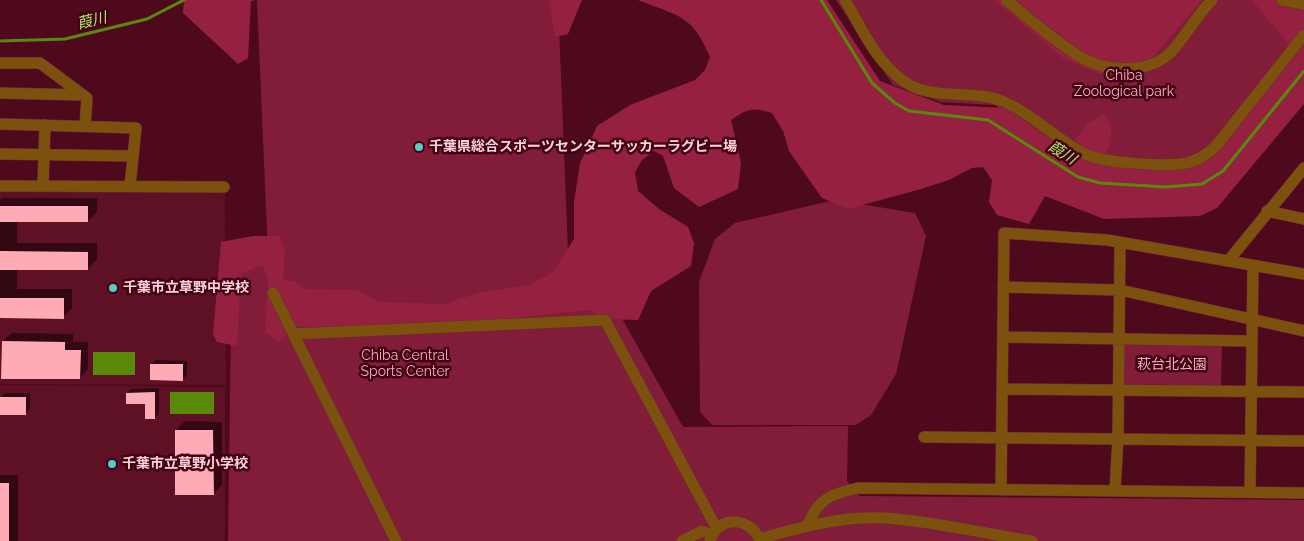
<!DOCTYPE html>
<html>
<head>
<meta charset="utf-8">
<style>
	body { margin:0 }
	canvas { display:block; background:#4f091d }
</style>
</head>
<body>
<canvas width="1304" height="541"></canvas>
<script>
const g = document.querySelector('canvas').getContext('2d');
g.lineJoin = 'round';
function fill(path, color) {
  g.fillStyle = color;
  g.fill(path, 'evenodd');
}
function trace(path, color, width, dash) {
  g.strokeStyle = color;
  g.lineWidth = width;
  g.lineCap = dash ? 'butt' : 'round';
  g.setLineDash(dash || []);
  g.stroke(path);
}
function label(font, color, halo, rows, align = 'center') {
  g.font = font + ' Raleway,"Noto Sans JP",sans-serif';
  g.lineWidth = 5;
  g.setLineDash([]);
  g.textBaseline = 'middle';
  g.strokeStyle = halo;
  g.fillStyle = color;
  for (const [text, x, y, turn = 0] of rows) {
    g.save();
    g.translate(x, y);
    g.rotate((+turn || 0) * Math.PI / 180);
    g.textAlign = isNaN(turn) ? turn : align;
    if (halo) g.strokeText(text, 0, 0);
    g.fillText(text, 0, 0);
    g.restore();
  }
}
const built = new Path2D(`
	M0,191L225,192L226,385L0,384Z
	M0,385L225,387V541H0Z`);
const green = new Path2D(`
	M257,0H558L570,304L615,306L683,427L848,426L847,481L860,496L1304,500V541H228L232,254H268Z
	M836,0H1304V42L1204,163L1081,167L995,105L941,102L893,85Z
	M835,200L915,213L926,236L896,374L871,415L856,425H712L700,412L699,282L715,239L735,223Z
	M1124,343L1222,345L1221,386L1123,384Z`);
const forest = new Path2D(`
	M184,0H256L251,1L248,58L238,64L183,13Z
	M549,0H582L568,34L555,37Z
	M638,0H827L880,81L944,105L1006,108L1067,150L1088,123L1104,115C1118,130 1108,146 1102,163L1199,164L1293,55L1286,41L1252,0H1304V104L1217,208L1200,216L1104,219L1045,196L1029,224L997,215L989,202L992,180L983,167L972,168L949,180L921,189L848,209L822,198L789,151L783,131L772,113C753,107 748,108 731,120L741,163L738,189L699,207L674,188L663,156L654,151L642,160L635,172L638,191L659,209L688,227L694,243L691,266L651,291L638,320L610,319L588,310L351,336L300,326L278,341L265,332L268,279L263,265L241,273L237,346L217,342L213,334L221,242L253,236H280L285,251L283,280L294,281L305,289L358,290L378,302L446,304L477,293L529,285L553,272L574,239V202L580,163L597,126L630,105L695,80L705,70L710,57C692,14 678,16 638,0Z
	M994,0H1202L1139,74H1100L1063,58Z`);
const water = new Path2D(`
	M93,352H135V375H93Z
	M170,392H214V414H170Z`);
const shadow = new Path2D(`
	M2,198H97V212L88,221H17V243H97V259L88,269L17,268V289H72V308L63,317H0V200Z
	M12,333L73,334V342H88V369L80,377L3,341Z
	M156,360L187,361V375L183,379L151,364Z
	M159,388V414L154,418L146,403L127,393L131,389Z
	M5,393H30V409L25,414L0,398Z
	M185,421L222,422V485L213,494L176,430Z
	M0,475H18V541H0Z`);
const stream = new Path2D(`
	M821,0L872,83L895,103L909,111L988,120L1078,177L1100,183L1166,187L1202,184L1223,171L1304,71
	M0,41L65,39L147,19L184,0`);
const building = new Path2D(`
	M0,206H88V222H0Z
	M0,251L88,252V270H0Z
	M0,298H64V319L0,318Z
	M2,341L65,342V350H81L80,379H1Z
	M150,364H183V381L150,380Z
	M155,392V419H145V404H126V393Z
	M0,397H26V415H0Z
	M175,430H213L214,495H175Z
	M0,483H9V541H0Z`);
const minor = new Path2D(`
	M845,0C862,29 877,63 905,82C932,101 972,89 1002,101C1030,112 1057,140 1085,154C1103,163 1167,167 1187,163C1199,160 1207,155 1216,146L1304,35
	M1006,0C1030,19 1053,40 1079,56C1104,72 1147,74 1169,54C1185,38 1196,16 1212,0
	M1282,0L1304,4
	M0,63H40L87,98L85,126
	M0,93L82,95
	M0,124L136,128L130,186
	M0,154L133,156
	M0,186L224,187
	M43,186L45,125
	M1267,211L1304,219
	M1229,260L1304,168
	M1003,287L1120,290L1304,331
	M273,293L396,541
	M293,334L605,320L717,529
	M1003,337L1251,341
	M1003,389L1304,392
	M924,437L1304,441
	M1001,490L1004,233L1107,240L1304,274
	M1115,490L1118,439L1120,242
	M1250,492L1253,266
	M807,526C819,498 829,495 858,488L1304,493
	M760,539C803,526 850,514 896,519C941,523 987,534 1032,541
	M682,541L702,531L712,535
	M710,541C718,514 752,517 760,541`);
const markers = [
	[419,147,5,"#54cdc7"],
	[113,288,5,"#54cdc7"],
	[112,464,5,"#54cdc7"]
];
const parkNames = [
	["Chiba",1124,76],
	["Zoological park",1124,92],
	["Chiba Central",405,356],
	["Sports Center",405,372],
	["萩台北公園",1172,365]
];
const poiNames = [
	["千葉県総合スポーツセンターサッカーラグビー場",429,147],
	["千葉市立草野中学校",123,288],
	["千葉市立草野小学校",122,464]
];
const waterNames = [
	["葭川",92,21,-14],
	["葭川",1062,153,32]
];
fill(built, '#5e1025');
fill(green, '#811d38');
fill(forest, '#962040');
fill(water, '#598a07');
fill(shadow, '#0007');
trace(stream, '#598a07', 3);
fill(building, '#ffabb6');
trace(minor, '#6b293b', 12);
trace(minor, '#7c500d', 11);
for (const [x, y, r, color] of markers) {
  const dot = new Path2D();
  dot.arc(x, y, r, 0, 2 * Math.PI);
  g.fillStyle = color;
  g.fill(dot);
  trace(dot, '#430014', 2);
}
label('14px', '#f0b1b9', '#430014', parkNames);
label('bold 14px', '#ffd3d8', '#430014', poiNames, 'left');
label('italic 15px', '#abec60', '#430014', waterNames);
</script>
</body>
</html>
